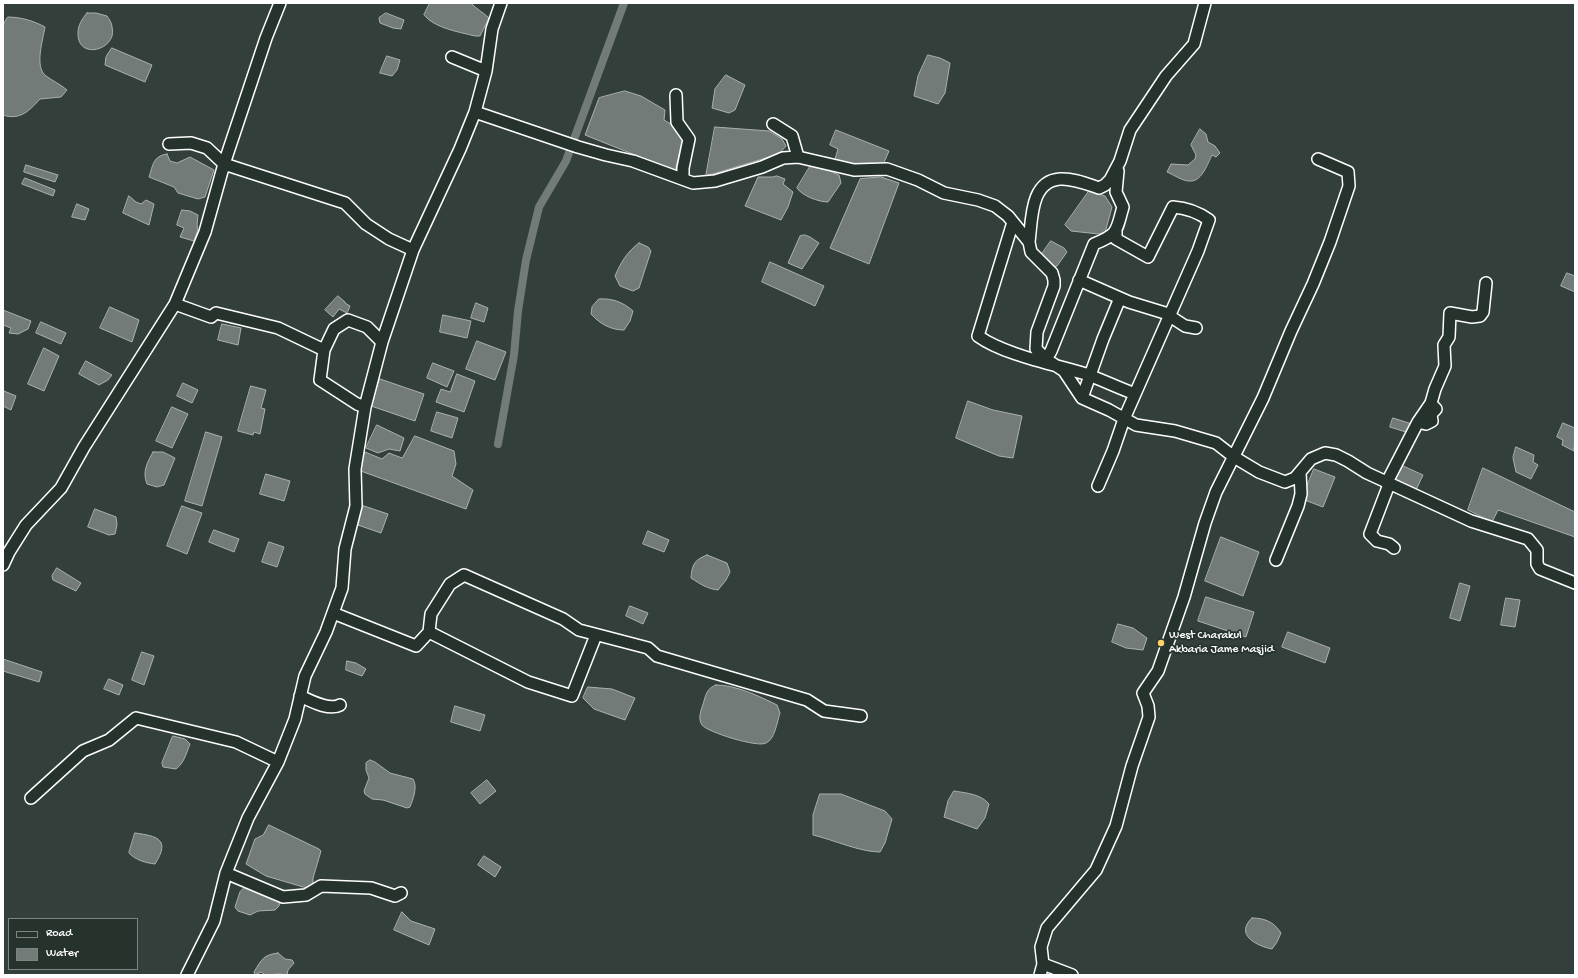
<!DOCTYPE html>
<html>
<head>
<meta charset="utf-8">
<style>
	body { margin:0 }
	#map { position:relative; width:1578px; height:978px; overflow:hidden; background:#333f3a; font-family:"Gochi Hand",sans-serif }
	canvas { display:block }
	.frame { position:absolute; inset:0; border:4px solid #fff; pointer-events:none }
	.legend { position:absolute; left:8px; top:918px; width:130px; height:52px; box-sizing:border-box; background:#26332d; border:1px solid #7d8581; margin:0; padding:5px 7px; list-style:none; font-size:12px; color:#fff }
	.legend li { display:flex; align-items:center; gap:8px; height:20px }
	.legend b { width:20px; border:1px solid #7d8581 }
</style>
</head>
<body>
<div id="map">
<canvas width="1578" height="978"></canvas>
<div class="frame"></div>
<ul class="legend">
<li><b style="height:5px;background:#26332d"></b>Road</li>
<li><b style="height:11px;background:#737b78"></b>Water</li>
</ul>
</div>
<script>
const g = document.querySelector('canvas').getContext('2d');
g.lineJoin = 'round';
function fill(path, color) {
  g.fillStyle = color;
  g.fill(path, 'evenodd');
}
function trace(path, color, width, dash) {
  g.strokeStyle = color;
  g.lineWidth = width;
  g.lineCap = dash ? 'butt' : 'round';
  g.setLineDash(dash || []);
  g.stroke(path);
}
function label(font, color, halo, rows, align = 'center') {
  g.font = font + ' "Gochi Hand",sans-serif';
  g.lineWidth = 3.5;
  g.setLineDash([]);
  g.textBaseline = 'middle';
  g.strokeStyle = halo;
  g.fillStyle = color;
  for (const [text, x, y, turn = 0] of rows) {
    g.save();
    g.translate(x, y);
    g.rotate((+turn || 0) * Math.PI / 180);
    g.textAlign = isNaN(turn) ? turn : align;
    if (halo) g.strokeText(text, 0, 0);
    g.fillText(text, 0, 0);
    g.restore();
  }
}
const water = new Path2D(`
	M430,3H471C476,9 483,12 489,18L480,36H475C459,32 434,28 424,15Z
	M87,13H96L107,16C109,19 112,23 112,27C118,50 77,61 78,33C78,25 82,19 87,13Z
	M386,13L404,20L401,29L393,28L380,23L379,18Z
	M8,17C21,17 34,21 45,27C43,40 34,67 46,76C53,81 60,84 67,90L61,97L40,99C30,110 20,121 3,115V25Z
	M112,48L152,65L145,82L105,65L106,57Z
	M928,55L940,58L950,63L945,93L938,104L914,96L918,76Z
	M387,56L400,60L397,70L392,76L380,73Z
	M726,75L745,85L735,110L729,113L712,108L715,89Z
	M625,91L641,96L665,110L664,120L671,124L683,138L675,171L585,135L599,98Z
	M715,127L769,131L782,139L786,146L779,154L706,176Z
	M1200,129L1206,134L1208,142L1215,146L1220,153L1216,157L1212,155C1208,163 1202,181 1191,181C1184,182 1174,175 1167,172L1171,164L1188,165L1195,159L1196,155L1191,145Z
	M836,130L889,151L882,167L853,165L835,159L838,149L830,145Z
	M167,154L170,161L177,163L190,157L214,170L205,197L198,199L178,193L174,187L149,177C153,165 153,156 167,154Z
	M26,165L58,175L55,182L24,172Z
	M811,165L828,170L839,175L841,183L828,202C819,202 802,196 797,188Z
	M777,176L785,179L783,184L793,192L788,207L781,220L745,206L758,177H772Z
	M881,177L899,183L869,264L830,248L860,179Z
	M25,178L55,190L53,196L22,184Z
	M1089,191L1105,196L1112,207L1105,233L1099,234L1071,231L1065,225Z
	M129,196L136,202L141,204L146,200L154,204L149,225L123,213Z
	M77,204L89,209L85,220L72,217Z
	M182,210L190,211L198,215L197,225L198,229L194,241L180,237L184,228L177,225Z
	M805,235L810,237L819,243L802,269L788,263L800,236Z
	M1051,241L1064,248L1067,252L1057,266L1051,268L1041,255Z
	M639,243L648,247L651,251L639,288L633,291L620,286L615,276C621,262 627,252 639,243Z
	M770,262L824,286L815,306L762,282Z
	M1567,273L1575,276V292L1561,286Z
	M338,296L345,302V303L350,306L347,313L339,309L333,317L325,310Z
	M599,299C612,298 623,302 633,311L630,321L624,330C611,330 600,324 591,314L592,307Z
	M476,303L488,308L484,322L471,318Z
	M110,307L139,320L132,342L100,328Z
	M3,310L31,321L28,329L18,334L9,333L11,328L3,325Z
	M443,315L471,321L467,338L440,332Z
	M41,322L66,333L61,344L36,333Z
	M222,324L241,328L238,345L218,340Z
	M477,341L506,352L495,380L466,369Z
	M44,348L59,356L44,391L28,384Z
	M86,361L112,375L108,380L99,385L79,374Z
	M433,363L454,371L447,387L427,378Z
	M457,374L475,381L464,412L436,402L441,389L450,392Z
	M380,379L424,394L415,421L371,406Z
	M183,383L198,390L192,403L177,396Z
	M251,386L266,390L261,408L265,409L260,434L254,432L253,435L238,431Z
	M4,391L16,396L11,410L3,406Z
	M968,401L993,410L1022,416L1013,458L999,456L956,438Z
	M172,407L188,414L172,448L156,441Z
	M437,412L458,418L452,438L431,431Z
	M1393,418L1412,424L1409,433L1390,427Z
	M1563,423L1575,428L1574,451L1562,445L1563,440L1557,437Z
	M377,425L404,438L400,451L389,449L378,453L366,448Z
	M206,432L222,437L202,506L185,501Z
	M415,436L454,451L456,464L452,476L473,490L466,509L358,470L365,452L382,459L389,453L402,458Z
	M1516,447L1534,455L1533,462L1538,465L1531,479L1516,472L1513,458Z
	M153,452H163L175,458L164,485L157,487L147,484C142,472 147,463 153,452Z
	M1401,465L1423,475L1416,490L1395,480Z
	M1483,468L1575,512V537L1498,510L1492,522L1468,510Z
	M1314,469L1335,477L1323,507L1302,499Z
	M266,474L290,481L284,501L260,494Z
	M361,505L388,514L381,533L355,524Z
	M182,506L202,513L187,554L167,546Z
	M95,509L116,517L117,525L115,534L109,535L88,527Z
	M214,530L239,539L234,552L209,542Z
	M648,531L669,540L664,552L643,544Z
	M1221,537L1259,552L1243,596L1205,581Z
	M269,542L284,547L277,567L262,562Z
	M707,555L727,563L730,572L726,580L718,590C708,589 700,584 691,578C692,565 694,560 707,555Z
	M57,568L81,583L76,591L53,580L52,576Z
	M1460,583L1470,586L1460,621L1450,618Z
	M1206,597L1254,612L1246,637L1198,621Z
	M1506,598L1520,600L1515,627L1501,625Z
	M630,606L648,613L643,624L626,616Z
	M1118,624L1133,628L1147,638L1143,650L1126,648L1112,642Z
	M1288,632L1330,648L1325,663L1282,647Z
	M142,652L154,656L144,685L132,680Z
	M3,659L42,672L39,682L3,671Z
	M347,661L356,663L366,669L362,676L346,670Z
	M109,679L123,685L119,695L104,689Z
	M716,685C736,685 759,696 777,705L780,713C777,722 775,739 766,743C758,748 707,732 702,725C697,718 702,708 704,701C706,693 708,688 716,685Z
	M588,687L612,689L635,698L625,720L594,709L583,698Z
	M455,706L485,715L480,731L451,722Z
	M173,736L185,739L190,744C186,754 184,763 176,769L163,767L162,763Z
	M370,760L375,762L390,773L413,779C418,787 413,799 410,807L407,808L383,800L372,799L365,794L364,791L369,778L366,770V763Z
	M487,780L496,791L480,804L471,793Z
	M954,791C966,793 981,794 989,804L985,818L977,829L944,817L948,801Z
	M820,794H841L885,811L892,819L885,843L880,852C860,852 834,840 813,835V815Z
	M269,825L319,849L321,851L313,878V885L310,889L266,876L246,864L255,839L263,835Z
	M135,833C157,836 171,839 155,864C146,863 135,860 129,853Z
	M484,856L501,867L495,877L478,865Z
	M245,887L280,900L279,906L275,910L258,911L250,915L238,911L235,907L240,892Z
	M402,912L411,921L435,929L429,945L394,930Z
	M1252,918C1265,918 1274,922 1281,933L1277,942L1272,949C1257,946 1234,935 1252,918Z
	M278,953L285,959L292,960L294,963L288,970L287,975L279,974L265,975L261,972L255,975L254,972C262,959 263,955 278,953Z`);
const canal = new Path2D(`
	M498,444L514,355L518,311L526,260L539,207L566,161L624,3`);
const minor = new Path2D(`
	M501,3L492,29L486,71L475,112L578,147L606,155L633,161L693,183L715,181L762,167L783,158L798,157
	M452,57L486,71
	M676,95L677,122L689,139L683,168V178
	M773,124L792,136L798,157L854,170L887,169L918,180L944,193L978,200L995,206L1008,216L1029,242L1031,252L1052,273L1054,280V286L1037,332L1036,349L1046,359L1064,371L1082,398L1109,410L1136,425L1175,431L1216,443L1234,457L1259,472L1285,482L1295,478L1311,459L1325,453L1336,455L1348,461L1367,473L1471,521L1528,539L1537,550V564L1540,569L1575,583
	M169,144L191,143L207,148L224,164L345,203L366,224L389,239L413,250
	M1013,222L978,336C1004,355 1057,365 1089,375C1104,381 1119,388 1135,394
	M1029,242C1032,220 1030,181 1060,179C1073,178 1087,184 1099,188L1105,185L1110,180L1120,161L1130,130L1166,76L1194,44L1205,3
	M1079,280L1129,302L1165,313L1185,326L1196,328
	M175,304L211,317L216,313L278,328L324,350
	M1046,359L1051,351L1094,244C1119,234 1116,231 1123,207L1116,192L1118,171
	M1082,398L1103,339L1120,298
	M365,407L357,404L320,380L324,350L334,329L348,320L367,327L382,342
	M1418,422L1426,424L1432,421L1431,414L1436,409L1432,405
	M1098,486L1113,451L1124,419L1198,251L1209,220C1198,212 1187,208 1173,207L1148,257L1116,239V231
	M1394,548L1389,544L1377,541L1370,534L1388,487L1387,482L1418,422L1431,403L1435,389L1445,366L1444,345L1449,337L1450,313L1472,317L1480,316L1483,312L1486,283
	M1276,560L1298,506L1301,494L1300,472
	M3,565L9,552L26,525L61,488L84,447L175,304L205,232L224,164L266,38L280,3
	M333,613L416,646L429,632L528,682L572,696L596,635
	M429,632L431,614L450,584L464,575L563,619L579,630L648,648L657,656L807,700L824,711L861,716
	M300,696C311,701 329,711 340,705
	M31,798L83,751L109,740L136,718L236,742L278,762
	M226,873L283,897L306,895L321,886L371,888L395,896L401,893
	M1043,964L1072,975
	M187,975L214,921L226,873L248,818L278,762L295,719L305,676L326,632L342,588L345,549L356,506L355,469L365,407L382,342L413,250L460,149L475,112
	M1040,975L1043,964L1041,947L1047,928L1096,870L1116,826L1132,766L1149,717L1148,706L1143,693L1158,671L1184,597L1205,523L1216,492L1263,398L1291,331L1313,284L1330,242L1349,186L1348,172L1318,159`);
const markers = [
	[1161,643,4,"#ffd166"]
];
const poiNames = [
	["West Charakul",1169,636],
	["Akbaria Jame Masjid",1169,650]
];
fill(water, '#737b78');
trace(water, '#abb0ae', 1);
trace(canal, '#737b78', 8);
trace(minor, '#fff', 14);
trace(minor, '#26332d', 11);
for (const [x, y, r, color] of markers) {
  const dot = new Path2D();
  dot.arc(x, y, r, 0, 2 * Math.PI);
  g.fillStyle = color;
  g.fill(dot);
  trace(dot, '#26332d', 1.5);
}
label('12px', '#fff', '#26332d', poiNames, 'left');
</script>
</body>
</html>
